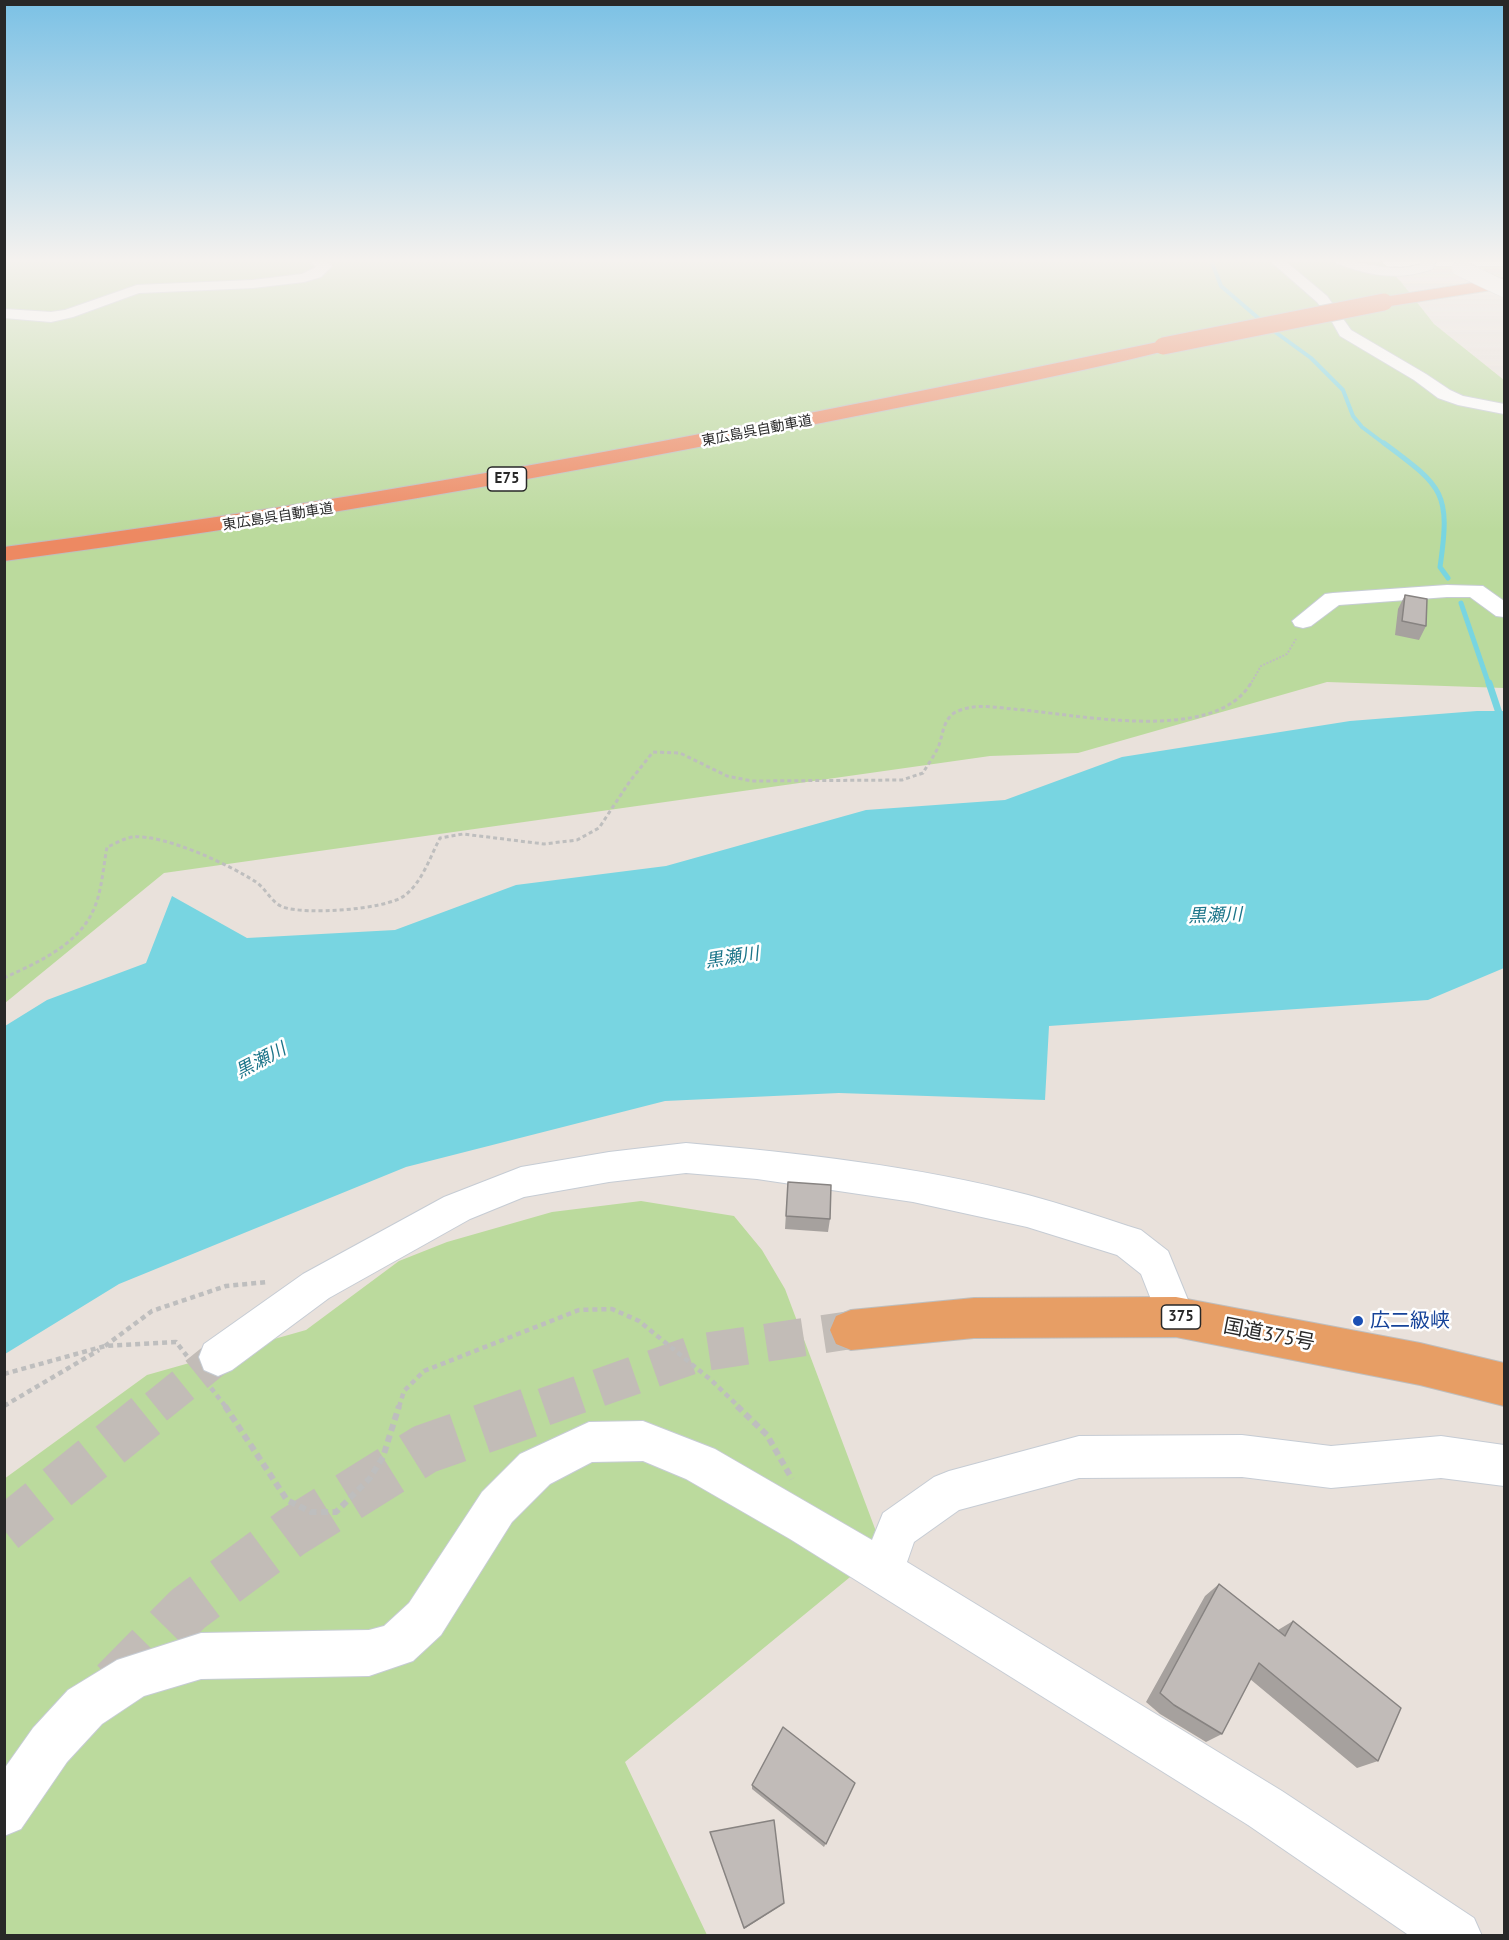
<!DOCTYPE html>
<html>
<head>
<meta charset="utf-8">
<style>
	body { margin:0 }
	#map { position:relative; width:1509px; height:1940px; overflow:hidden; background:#e9e1db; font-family:"PT Sans",sans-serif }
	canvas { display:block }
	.frame { position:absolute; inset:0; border:6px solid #282828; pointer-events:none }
</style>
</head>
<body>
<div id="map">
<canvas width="1509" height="1940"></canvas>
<div class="frame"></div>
</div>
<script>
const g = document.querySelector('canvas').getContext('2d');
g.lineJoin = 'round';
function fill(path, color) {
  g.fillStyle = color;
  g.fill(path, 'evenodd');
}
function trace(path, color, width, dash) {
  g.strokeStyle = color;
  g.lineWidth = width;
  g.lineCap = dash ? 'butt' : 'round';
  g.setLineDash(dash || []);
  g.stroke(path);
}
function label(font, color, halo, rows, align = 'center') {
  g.font = font + ' "PT Sans","Noto Sans JP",sans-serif';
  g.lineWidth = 5;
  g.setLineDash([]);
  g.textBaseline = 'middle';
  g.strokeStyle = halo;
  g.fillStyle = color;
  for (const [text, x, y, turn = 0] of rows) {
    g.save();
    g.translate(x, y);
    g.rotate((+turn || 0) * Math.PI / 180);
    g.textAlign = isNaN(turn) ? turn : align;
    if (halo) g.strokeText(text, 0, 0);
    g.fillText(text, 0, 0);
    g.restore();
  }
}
const green = new Path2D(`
	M5,260H1380L1402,283L1434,324L1504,380V688L1327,682L1078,753L990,756L164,873L5,1003Z
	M641,1201L734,1216L762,1250L785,1289L883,1550L625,1762L707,1935H5L4,1479L147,1375L306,1330L399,1261L447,1242L552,1212Z`);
const water = new Path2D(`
	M1477,711H1504V968L1428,1000L1049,1026L1045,1100L839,1093L665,1101L406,1167L119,1284L5,1354V1026L47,1000L146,963L172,896L247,938L395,930L516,885L666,866L866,810L1005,800L1122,757L1350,721Z`);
const streamFar2 = new Path2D(`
	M1211,260L1221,286L1271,329L1311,358L1343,390L1353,416L1362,427L1386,445`);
const streamFar1 = new Path2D(`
	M1384,443C1443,487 1451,492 1440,567L1448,578
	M1461,603L1489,685`);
const stream = new Path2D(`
	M1489,683L1499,713L1504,718`);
const minorTunnelFar1 = new Path2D(`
	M156,1407L218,1357`);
const minorTunnel = new Path2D(`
	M4,1530L158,1406`);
const trunkTunnelFar1 = new Path2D(`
	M544,1407L698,1353L851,1330`);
const trunkTunnel = new Path2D(`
	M115,1683L188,1609L292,1532L425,1449L548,1406`);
const pathFar3 = new Path2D(`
	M4,262L12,260
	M1250,685L1261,666L1287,654L1296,639`);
const pathFar2 = new Path2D(`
	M4,978C36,963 77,946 93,911C102,892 103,868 107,847C115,844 124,838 133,837C164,834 230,865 256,882C266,889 272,903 283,907C305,915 384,910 404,896C422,883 430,857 440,838L463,834L544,844L577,840L599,828L630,781L653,752L680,753L727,776L752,781L902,780L923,773C928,764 935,755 939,745C943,734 943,721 954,713C972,703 993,707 1012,709C1072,713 1214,746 1251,683`);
const pathFar1 = new Path2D(`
	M105,1346L152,1311L226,1286L267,1282
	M4,1374L105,1346L176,1342L187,1356
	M211,1388L226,1407
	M4,1406L99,1350
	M399,1407L404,1391L424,1371L579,1310L612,1309L639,1321L711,1380L739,1407`);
const path = new Path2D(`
	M225,1406L287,1500L311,1512H336L370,1478L383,1457L399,1406
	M737,1406L767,1435L792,1479`);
const minor = new Path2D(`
	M308,260H325L332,266L321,277L304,282L253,288L139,293L73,317L51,322L4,318V309L51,312L65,310L137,285L253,280L302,274L316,267Z
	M1269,260H1284L1327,296L1351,330L1426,374L1450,390L1463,396L1504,404V414L1458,405L1438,398L1414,380L1340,336L1331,320L1317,302Z
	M1334,260C1364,260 1391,275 1421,264L1422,260H1436L1433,269C1399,281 1369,276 1336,263Z
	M1447,585L1483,586L1504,601V617L1496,616L1470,597H1447L1339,605L1311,626L1303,628L1295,626L1292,621L1325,594L1333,593Z
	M686,1143C800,1153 917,1166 1028,1195C1061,1204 1095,1215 1128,1226L1141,1230L1168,1251L1195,1317L1189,1330L1176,1335L1163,1330L1141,1274L1117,1255L1027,1227L913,1202L757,1179L686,1173L609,1182L524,1197L470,1219L329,1298L232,1370L218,1376L204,1370L199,1357L204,1344L303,1274L444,1197L521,1167L609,1152Z
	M643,1421L715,1449L872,1540L883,1513L934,1477L949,1471L1079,1436L1242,1435L1331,1446L1441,1436L1504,1445V1486L1441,1478L1331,1488L1242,1477L1079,1478L959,1510L914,1542L907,1562L1282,1791L1474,1918L1482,1936H1410L1248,1825L790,1539L686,1479L643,1461L592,1462L550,1484L512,1522L441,1635L413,1661L369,1676L201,1679L144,1696L102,1724L67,1762L21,1829L4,1836V1769L33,1728L68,1690L117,1660L201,1633L369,1630L384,1626L409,1603L482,1492L520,1454L589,1422Z`);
const trunk = new Path2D(`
	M1176,1297L1420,1343L1504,1363V1406L1420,1385L1176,1337L974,1338L851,1350L836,1344L830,1330L836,1316L851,1310L974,1298Z`);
const motorway = new Path2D(`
	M1504,278V288L1384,307L1376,302L1384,297Z
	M1163,341L1169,342L1172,346L1169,350C1056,378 940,399 826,422C553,477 280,524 4,561V547C395,496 778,422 1163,341Z`);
const minorBridge = new Path2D(`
	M1460,268L1504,289`);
const motorwayBridge = new Path2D(`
	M1163,346L1384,302`);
const wall = new Path2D(`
	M1405,595L1426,626L1419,640L1395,635L1398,609Z
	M788,1182L830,1219L828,1232L785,1229Z
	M1219,1584L1278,1630L1293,1621L1378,1761L1357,1768L1250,1679L1222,1734L1206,1742L1160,1714L1146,1702L1205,1596Z
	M855,1783L824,1847L752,1789V1785Z`);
const shadedWall = new Path2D(`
	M784,1903L783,1904L744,1929V1928Z`);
const building = new Path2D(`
	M1405,595L1427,599L1426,626L1402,621Z
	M788,1182L831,1185L830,1219L786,1216Z
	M1219,1584L1285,1636L1293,1621L1401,1708L1378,1761L1259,1663L1222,1734L1174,1705L1160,1693Z
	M783,1727L855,1783L826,1844L752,1785Z
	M774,1820L784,1903L744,1928L710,1832Z`);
const markers = [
	[1358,1321,6,"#1a4fb4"]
];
const farStreetnames = [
	["東広島呉自動車道",757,431,-11],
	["東広島呉自動車道",278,517,-9]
];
const shields = [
	[507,479,39],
	[1181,1317,39]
];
const shieldNames = [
	["E75",507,479],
	["375",1181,1317]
];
const waterNames = [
	["黒瀬川",1215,916,-2],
	["黒瀬川",732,958,-9],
	["黒瀬川",261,1061,-28]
];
const nearTransitnames = [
	["広二級峡",1370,1321]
];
const nearStreetnames = [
	["国道375号",1269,1335,11]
];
fill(green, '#bbda9d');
fill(water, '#78d5e1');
trace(streamFar2, '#78d5e1', 4);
trace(streamFar1, '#78d5e1', 5);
trace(stream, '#78d5e1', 7);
trace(minorTunnelFar1, '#c2bcb7', 35, [35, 17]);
trace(minorTunnel, '#c2bcb7', 46, [46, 22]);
trace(trunkTunnelFar1, '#c2bcb7', 38, [38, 20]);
trace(trunkTunnel, '#c2bcb7', 50, [50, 25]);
trace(minor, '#c6ccd4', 2);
trace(trunk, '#bebebe', 2);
trace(motorway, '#bebebe', 2);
trace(pathFar3, '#bebebe', 2, [2, 1.5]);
trace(pathFar2, '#bebebe', 3, [4, 3]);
trace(pathFar1, '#bebebe', 4.5, [5, 4]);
trace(path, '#bebebe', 6, [7, 4.5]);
fill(minor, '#fff');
fill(trunk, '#e79e65');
fill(motorway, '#ed8962');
trace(minorBridge, '#c6ccd4', 17, []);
trace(motorwayBridge, '#bebebe', 19, []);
trace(minorBridge, '#fff', 16);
trace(motorwayBridge, '#ed8962', 17);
fill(wall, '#a6a19e');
fill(shadedWall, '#878381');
fill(building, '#c1bbb8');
trace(building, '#878381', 1.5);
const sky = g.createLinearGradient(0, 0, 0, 532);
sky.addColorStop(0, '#7bc1e5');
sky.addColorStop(0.49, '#f5f2ef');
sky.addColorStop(1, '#f5f2ef00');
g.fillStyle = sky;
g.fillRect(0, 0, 1509, 532);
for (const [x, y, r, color] of markers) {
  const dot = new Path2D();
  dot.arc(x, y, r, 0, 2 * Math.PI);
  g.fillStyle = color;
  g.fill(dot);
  trace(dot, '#fff', 2);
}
label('14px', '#282828', '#fff', farStreetnames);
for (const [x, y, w] of shields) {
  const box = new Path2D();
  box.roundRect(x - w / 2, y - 12, w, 24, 4.5);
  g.fillStyle = '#fff';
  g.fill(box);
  trace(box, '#282828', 1.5);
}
label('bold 15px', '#282828', null, shieldNames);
label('italic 18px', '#1b7489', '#fff', waterNames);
label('20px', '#164399', '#fff', nearTransitnames, 'left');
label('20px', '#282828', '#fff', nearStreetnames);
</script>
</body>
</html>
